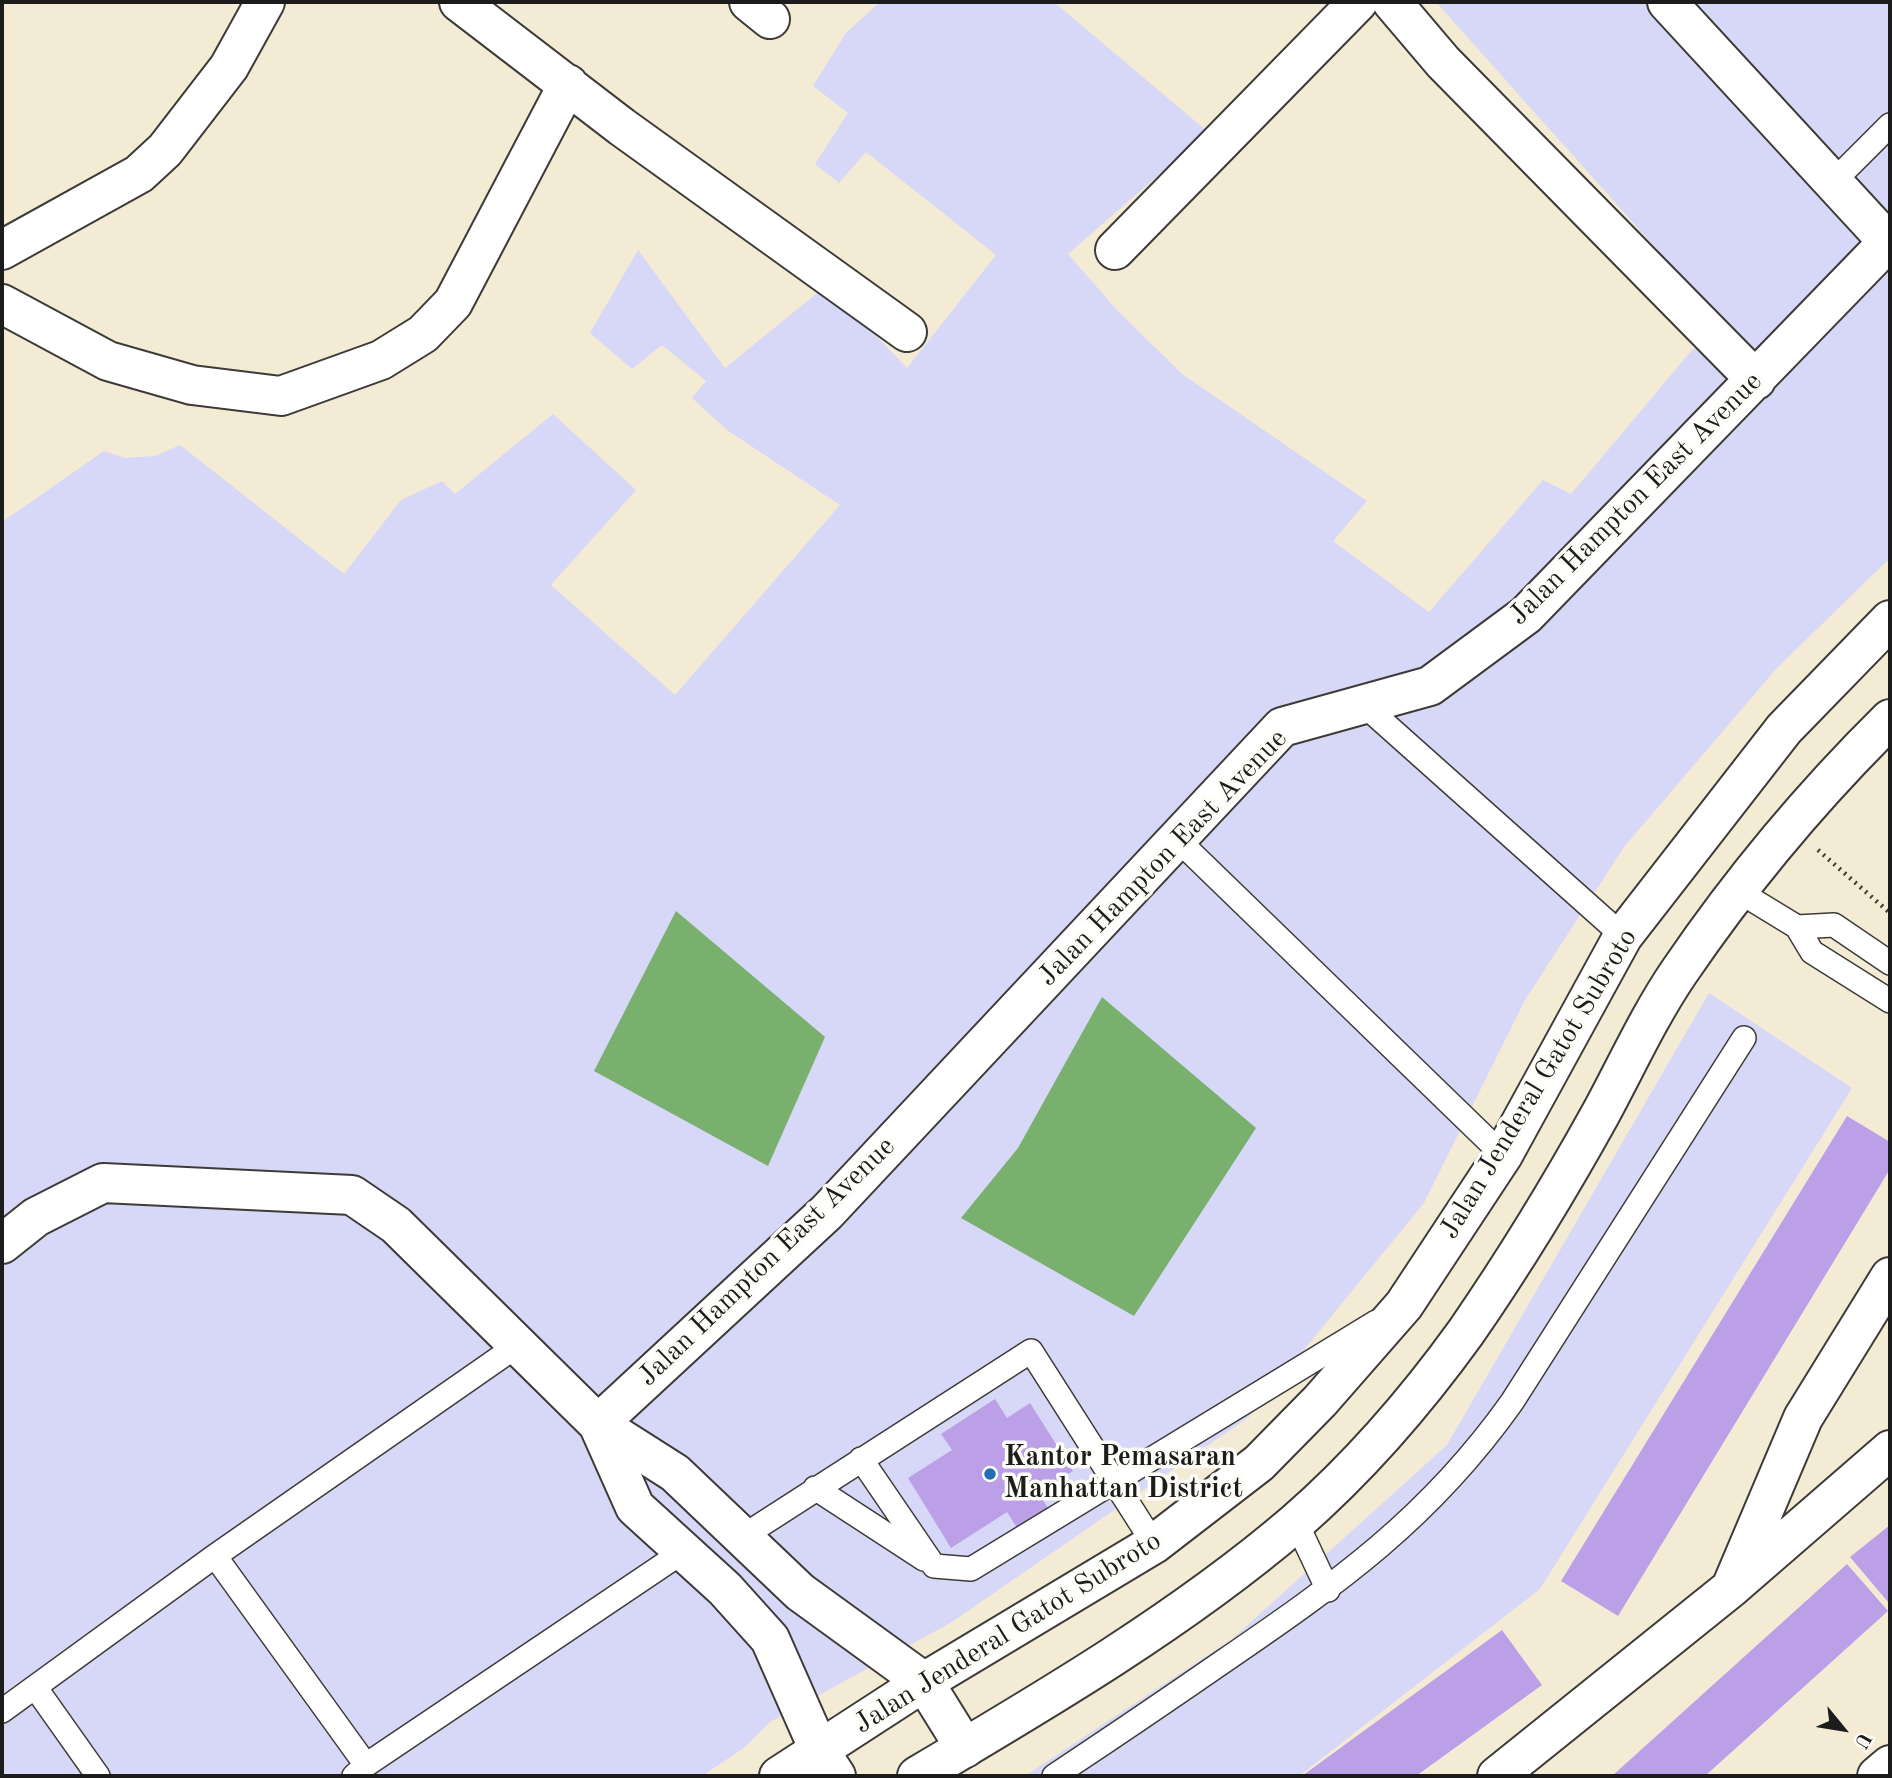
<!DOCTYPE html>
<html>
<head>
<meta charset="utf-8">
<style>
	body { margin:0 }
	#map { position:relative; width:1892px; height:1778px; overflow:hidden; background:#f4ebd5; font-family:"Old Standard TT",serif }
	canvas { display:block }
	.frame { position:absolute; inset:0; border:4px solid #1c1c1c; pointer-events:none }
	.north { position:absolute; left:1808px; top:1694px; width:70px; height:70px; -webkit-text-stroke:5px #fdfcf7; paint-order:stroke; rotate:120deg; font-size:19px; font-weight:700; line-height:28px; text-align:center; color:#1c1c1c }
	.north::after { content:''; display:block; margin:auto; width:24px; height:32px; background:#1c1c1c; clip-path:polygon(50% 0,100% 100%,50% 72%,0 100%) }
</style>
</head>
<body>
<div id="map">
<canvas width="1892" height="1778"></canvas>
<div class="frame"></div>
<div class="north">U</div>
</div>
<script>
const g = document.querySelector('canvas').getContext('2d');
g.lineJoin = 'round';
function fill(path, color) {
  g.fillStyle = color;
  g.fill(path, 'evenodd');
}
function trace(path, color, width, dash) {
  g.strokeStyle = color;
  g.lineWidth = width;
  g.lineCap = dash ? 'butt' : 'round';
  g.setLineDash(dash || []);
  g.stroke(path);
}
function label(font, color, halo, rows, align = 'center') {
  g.font = font + ' "Old Standard TT",serif';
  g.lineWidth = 7;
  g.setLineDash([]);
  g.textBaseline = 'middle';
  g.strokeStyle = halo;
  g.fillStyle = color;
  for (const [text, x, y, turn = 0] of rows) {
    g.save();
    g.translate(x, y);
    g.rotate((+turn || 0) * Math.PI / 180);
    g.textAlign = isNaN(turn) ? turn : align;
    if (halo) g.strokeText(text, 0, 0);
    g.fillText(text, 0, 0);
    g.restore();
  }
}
const built = new Path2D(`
	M880,2H1054L1208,132L1068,254L1117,310L1182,374L1367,501L1333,541L1429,612L1543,480L1571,494L1692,350L1728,329L1436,2H1890V558L1776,669L1624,847L1525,1000L1424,1203L1249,1417L952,1622L770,1722L745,1747L702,1776H2V522L104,451L125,458L155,456L180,445L344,574L401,500L442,481L455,494L553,414L636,490L551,585L675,695L840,505L727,430L692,398L706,381L662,345L632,369L590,333L638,250L725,368L827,285L907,368L996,255L866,152L839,183L815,164L848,113L813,86L846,33Z
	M1709,993L1852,1088L1540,1589L1299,1776H1025L1232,1639L1447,1445Z`);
const forest = new Path2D(`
	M676,911L825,1037L768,1166L594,1071Z
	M1102,997L1256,1128L1134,1316L961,1218L1018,1148Z`);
const building = new Path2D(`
	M1847,1116L1890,1142V1169L1618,1616L1561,1581Z
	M995,1399L1007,1418L1030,1403L1073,1471L1038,1492L1059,1526L1028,1545L1007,1512L951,1548L908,1478L952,1450L941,1434Z
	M1890,1525V1600L1888,1602L1850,1557Z
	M1847,1564L1888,1611L1705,1776H1612Z
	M1502,1630L1542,1685L1416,1776H1302Z`);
const path = new Path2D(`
	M1818,850L1890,913`);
const lane = new Path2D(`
	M1833,182L1890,125
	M1364,705L1623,936
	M1177,839L1503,1155
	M1738,891L1797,927L1812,952L1890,1001
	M1797,927L1834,925L1890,963
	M861,1459L934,1566L971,1569L1376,1322
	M815,1488L924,1559
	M1296,1522L1328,1590
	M742,1537L1031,1351L1154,1544
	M215,1556L366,1765
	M35,1687L98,1776
	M2,1711L215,1556L518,1345
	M354,1776L366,1765L684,1551
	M1054,1776C1110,1739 1166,1701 1221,1663C1338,1583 1429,1519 1512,1402L1744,1038`);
const street = new Path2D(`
	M459,2L622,127L907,332
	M749,2L770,19
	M1392,2L1443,62L1756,380
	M1667,2L1890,244
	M2,250L139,174L165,150L229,67L265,2
	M1115,250L1358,2
	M2,304L108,361L192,385L281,396L381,360L423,334L453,303L568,84
	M2,1244L36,1217L103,1183L352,1195L396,1225L598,1424L675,1473L800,1592L924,1682L965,1748
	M598,1424L827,1212L1282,727L1430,686L1526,615L1888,242
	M598,1424L635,1507L725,1589L770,1639L819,1750L836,1776
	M1733,1583L1803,1418L1890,1277
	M1497,1776L1731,1588L1890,1450
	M1877,1776L1890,1765`);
const secondary = new Path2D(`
	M779,1776L924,1682L1154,1544L1259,1463L1320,1401L1404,1305L1503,1155L1623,936L1784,729L1890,620
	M917,1776C1044,1701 1183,1619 1295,1523C1358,1468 1417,1400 1466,1332C1515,1261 1559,1189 1601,1113C1626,1067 1649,1016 1679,972C1741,881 1812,796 1890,719`);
const markers = [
	[990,1474,7,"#1f6fb2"]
];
const streetNames = [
	["Jalan Hampton East Avenue",1636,499,-45],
	["Jalan Hampton East Avenue",1163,858,-46],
	["Jalan Jenderal Gatot Subroto",1539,1084,-59],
	["Jalan Hampton East Avenue",767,1262,-44],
	["Jalan Jenderal Gatot Subroto",1008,1633,-32]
];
const poiNames = [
	["Kantor Pemasaran",1004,1458],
	["Manhattan District",1004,1490]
];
fill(built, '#d7d7f8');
fill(forest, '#79b06e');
fill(building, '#bba0e8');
trace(lane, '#3c3b38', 26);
trace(street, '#3c3b38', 42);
trace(secondary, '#3c3b38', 42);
trace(path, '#3c3b38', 4.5, [2, 5]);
trace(lane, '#fff', 23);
trace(street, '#fff', 38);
trace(secondary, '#fff', 38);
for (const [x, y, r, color] of markers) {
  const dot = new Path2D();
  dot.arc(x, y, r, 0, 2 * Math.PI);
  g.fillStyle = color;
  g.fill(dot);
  trace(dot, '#fdfcf7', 2.5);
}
label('28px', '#1c1c1c', '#fdfcf7', streetNames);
label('bold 28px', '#1c1c1c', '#fdfcf7', poiNames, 'left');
</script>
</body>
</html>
